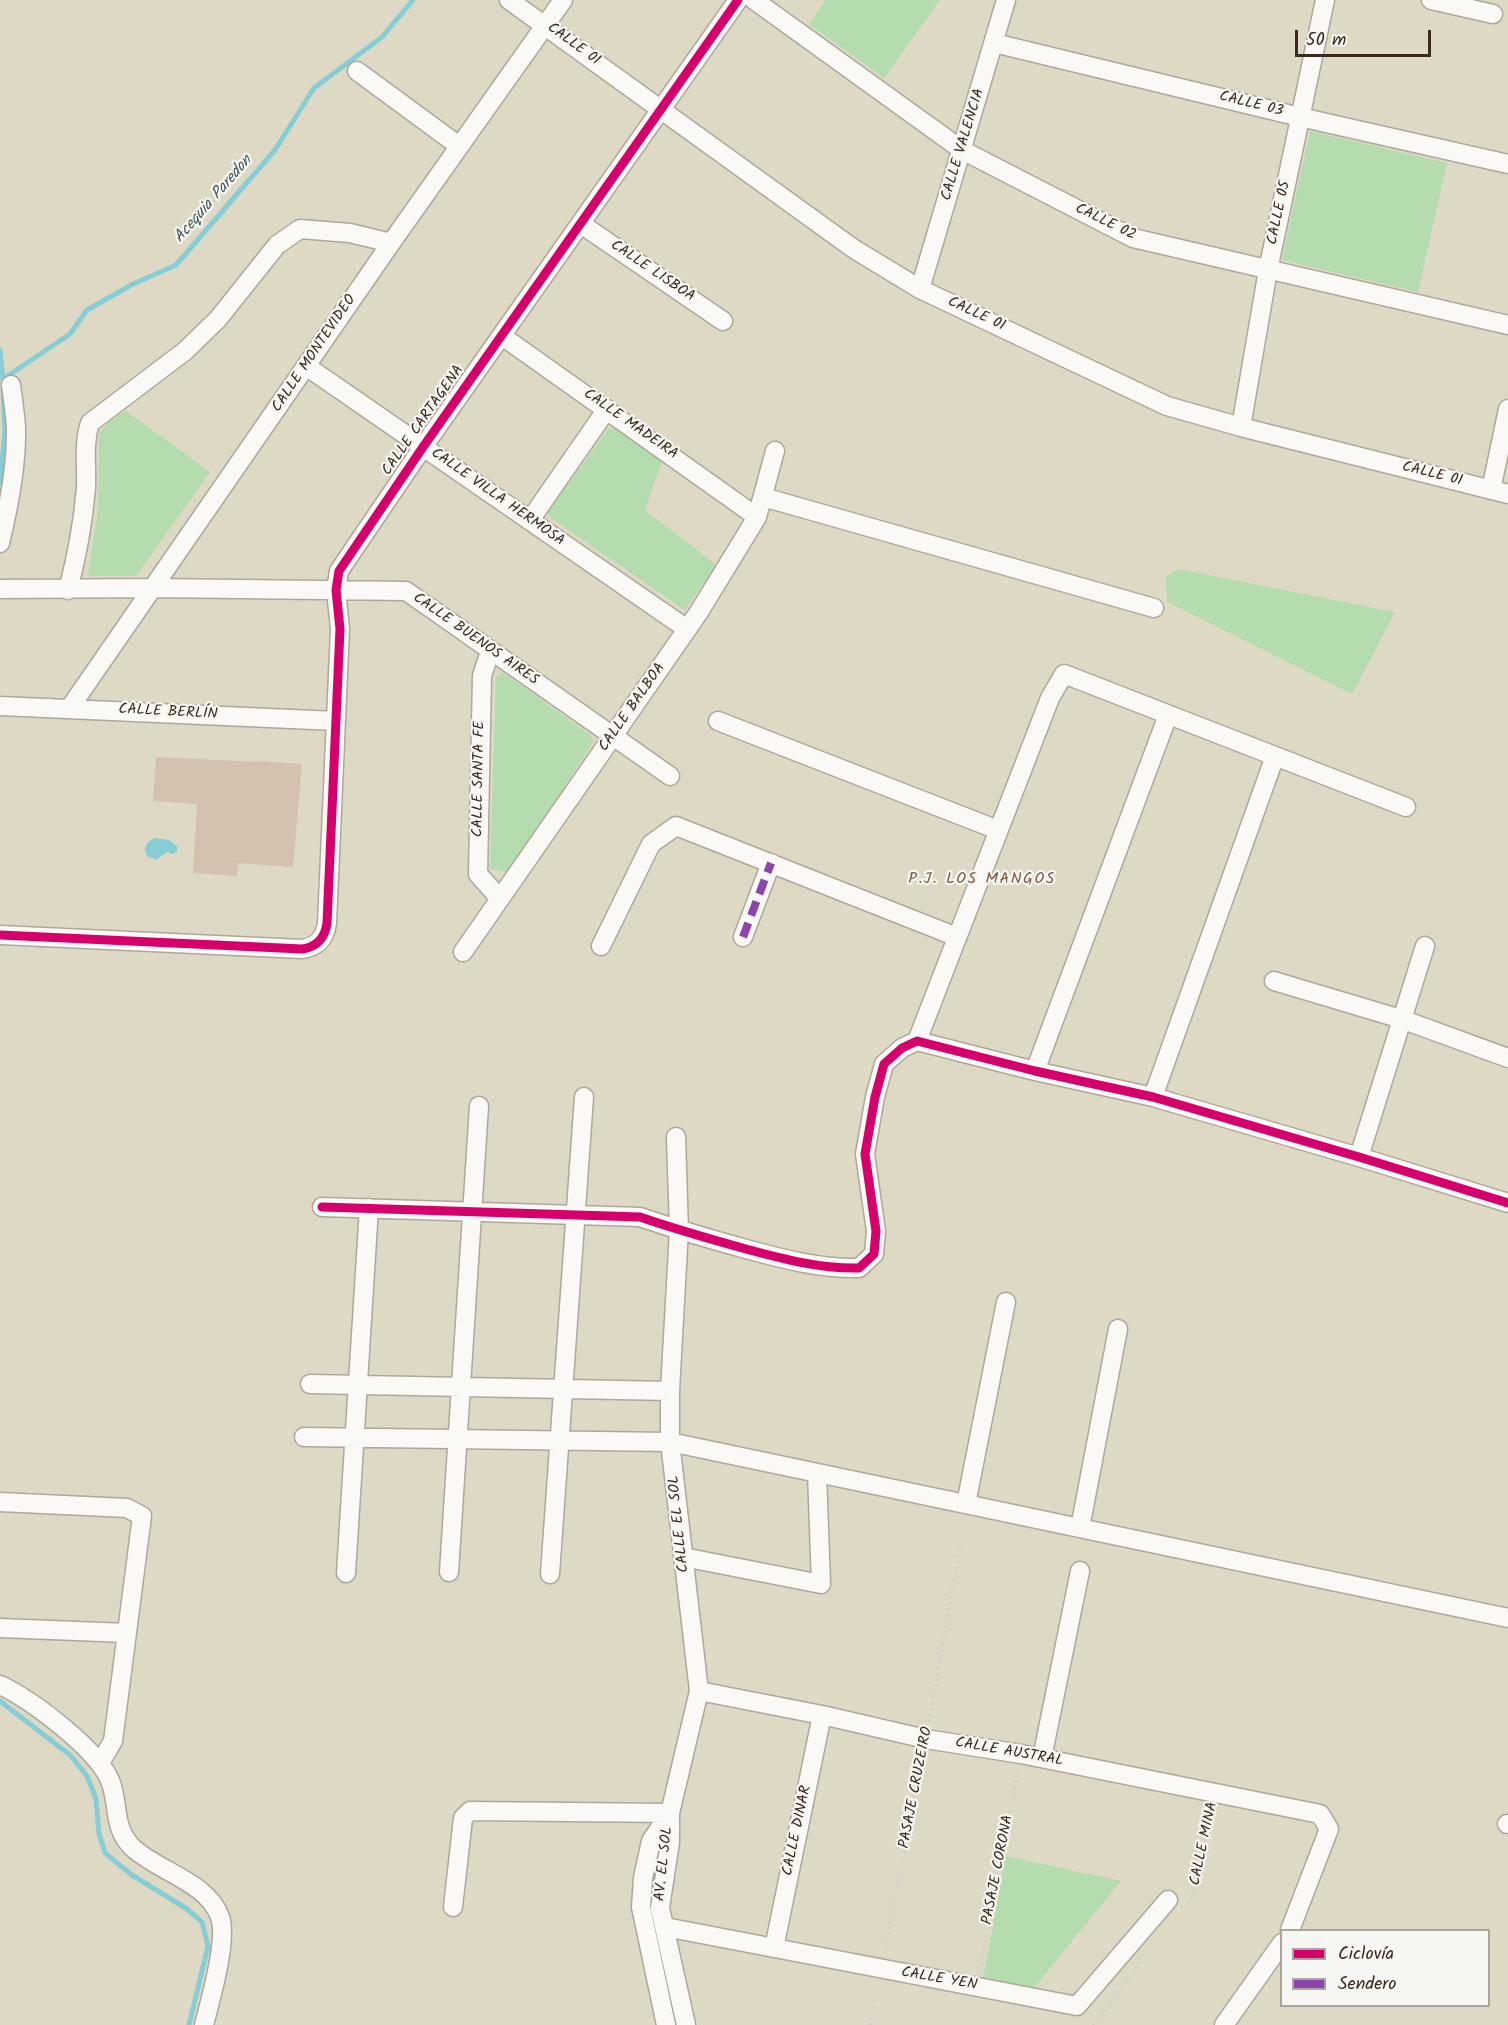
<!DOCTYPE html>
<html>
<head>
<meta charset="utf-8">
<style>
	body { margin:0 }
	#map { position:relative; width:1508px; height:2025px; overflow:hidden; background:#ddd9c5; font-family:Kalam,sans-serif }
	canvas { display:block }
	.legend { position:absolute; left:1280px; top:1929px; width:210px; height:78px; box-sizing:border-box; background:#f6f6f2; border:2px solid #aba49d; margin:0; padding:8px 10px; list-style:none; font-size:18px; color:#3b2a1e }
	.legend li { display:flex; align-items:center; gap:12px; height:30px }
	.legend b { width:30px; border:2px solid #aba49d }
	.scale { position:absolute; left:1295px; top:30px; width:136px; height:27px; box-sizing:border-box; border:3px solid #3b2a1e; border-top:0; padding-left:8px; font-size:18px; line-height:21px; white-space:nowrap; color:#3b2a1e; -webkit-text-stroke:4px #f6f6f2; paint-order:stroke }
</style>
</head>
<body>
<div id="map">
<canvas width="1508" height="2025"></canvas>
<ul class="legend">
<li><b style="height:8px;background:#d6006c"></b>Ciclovía</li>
<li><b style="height:8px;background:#8e44ad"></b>Sendero</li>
</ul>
<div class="scale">50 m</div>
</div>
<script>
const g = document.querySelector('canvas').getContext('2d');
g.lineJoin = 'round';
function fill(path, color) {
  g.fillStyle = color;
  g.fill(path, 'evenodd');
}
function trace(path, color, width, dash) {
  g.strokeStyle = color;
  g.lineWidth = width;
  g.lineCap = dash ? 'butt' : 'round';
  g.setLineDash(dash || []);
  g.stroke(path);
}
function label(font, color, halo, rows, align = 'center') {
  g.font = font + ' Kalam,sans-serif';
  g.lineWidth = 4.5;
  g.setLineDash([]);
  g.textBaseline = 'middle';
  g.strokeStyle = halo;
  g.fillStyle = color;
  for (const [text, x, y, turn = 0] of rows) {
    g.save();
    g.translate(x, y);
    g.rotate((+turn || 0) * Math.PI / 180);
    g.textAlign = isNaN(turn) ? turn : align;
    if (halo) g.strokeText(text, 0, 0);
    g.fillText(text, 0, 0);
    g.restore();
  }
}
const green = new Path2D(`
	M826,0H940L884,78L809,24Z
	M1310,131L1447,163L1418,292L1282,260Z
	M126,411L210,472L136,576H88L98,509L99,434L109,421Z
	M618,427L662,461L645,510L716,565L685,610L551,518L548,512L609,428Z
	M1178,569L1395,612L1352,694L1167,602L1166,577Z
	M502,672L592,736L593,742L510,873L490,869L496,678Z
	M1006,1856L1121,1881L1033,1989L983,1978Z`);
const water = new Path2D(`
	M155,838L169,840L177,846V851L173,854L167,852L156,860L147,856C143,847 146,842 155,838Z`);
const stream = new Path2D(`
	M0,350L3,380
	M3,379L70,334L87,310L133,284L176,265L275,150L314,88L382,37L413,0
	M0,484L5,430L3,390
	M0,1701L70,1755L87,1776L96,1799L99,1834L105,1853L132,1875L187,1909L202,1922L208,1946L189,2025`);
const building = new Path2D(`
	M156,757L257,762L258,761L302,764L293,867L238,863L237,876L193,873L197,804L153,801Z`);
const path = new Path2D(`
	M929,1722L960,1549
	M1187,1903L1194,1894L1212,1809
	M885,1952L923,1755
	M980,1971L1018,1771
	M870,2025L878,1985
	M1093,2025L1142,1961`);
const minor = new Path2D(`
	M509,0L854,249L920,289L1167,406L1241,427L1508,494
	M754,0L962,150L1133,238L1508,325
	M1431,0L1493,14
	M994,43L1300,117L1508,164
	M357,71L459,146
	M581,224L723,321
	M920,289L1006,0
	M502,336L757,517
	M306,366L687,629
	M1241,427L1268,270L1325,0
	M1491,490L1508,409
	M763,497L1154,608
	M530,520L607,409
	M0,543C9,506 17,465 16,427C15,413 13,399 11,385
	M0,589L153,588L406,591L670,776
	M68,590C77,556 83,523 86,488C87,465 83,444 90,423L185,351L218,319L277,245L300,229L350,233L391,243
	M490,651L482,676L478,874L500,899
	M0,706L336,721
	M69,709L391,243L563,0
	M718,721L998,830
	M0,935L302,949C317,947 325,938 327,923L340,629L336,590L339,571L423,447L738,0
	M743,937L771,863
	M601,946L651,844L676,826L957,937
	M463,952L699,612L757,517L775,451
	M1274,981L1401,1019L1508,1058
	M917,1041L1050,698L1064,674L1406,807
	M1035,1071L1168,715
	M1153,1097L1275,756
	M676,1137L679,1230L670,1391V1442L699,1691L670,1813V1842L660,1908L686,2025
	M1359,1157L1425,946
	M322,1207L640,1217C675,1229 710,1239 746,1249C783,1259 821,1269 859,1268L874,1254L876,1231L865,1154L875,1097L884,1064L902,1048L917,1041L1035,1071L1153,1097L1359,1157L1508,1203
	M310,1384L670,1391
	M304,1437L670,1442L1508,1618
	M0,1502L127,1508L142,1516L113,1741L100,1763
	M966,1504L1006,1302
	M1080,1528L1118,1329
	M683,1557L821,1584L817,1473
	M449,1572L479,1106
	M346,1573L369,1208
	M550,1574L584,1097
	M0,1628L127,1633
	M0,1685C32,1700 100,1751 111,1783C119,1806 113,1828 132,1847C158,1872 207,1881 220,1917C228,1940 210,2001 204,2025
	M699,1691L822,1715L926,1739L1021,1754L1320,1814L1329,1829L1290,1930
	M1042,1758L1080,1571
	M1507,1824H1508
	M453,1907L463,1818L470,1811L670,1813
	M665,1927L1077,2006L1168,1900
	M774,1948L822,1715
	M666,2025L641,1907L643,1878L651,1841L670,1813
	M1224,2025L1282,1943`);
const quiet = new Path2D(`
	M743,937L771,863`);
const cycleway = new Path2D(`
	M0,935L302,949C317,947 325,938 327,923L340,629L336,590L339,571L423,447L738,0
	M322,1207L640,1217C675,1229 710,1239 746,1249C783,1259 821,1269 859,1268L874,1254L876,1231L865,1154L875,1097L884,1064L902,1048L917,1041L1035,1071L1153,1097L1359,1157L1508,1203`);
const streetNames = [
	["CALLE 01",573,45,36],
	["CALLE 03",1251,105,14],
	["CALLE VALENCIA",964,145,-73],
	["CALLE 05",1280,213,-78],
	["CALLE 02",1105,223,26],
	["CALLE LISBOA",652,272,34],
	["CALLE 01",976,315,25],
	["CALLE MONTEVIDEO",315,354,-56],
	["CALLE CARTAGENA",424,421,-55],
	["CALLE MADEIRA",630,425,35],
	["CALLE 01",1432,475,14],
	["CALLE VILLA HERMOSA",497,498,35],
	["CALLE BUENOS AIRES",475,640,35],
	["CALLE BALBOA",633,708,-55],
	["CALLE BERLÍN",168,713,3],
	["CALLE SANTA FE",480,779,-89],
	["CALLE EL SOL",680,1524,-96],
	["CALLE AUSTRAL",1009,1753,10],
	["PASAJE CRUZEIRO",917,1788,-79],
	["CALLE DINAR",798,1831,-78],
	["CALLE MINA",1205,1844,-78],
	["AV. EL SOL",665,1864,-84],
	["PASAJE CORONA",999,1870,-79],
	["CALLE YEN",939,1980,10]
];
const waterNames = [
	["Acequia Paredon",214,200,-49]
];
const neighbourhoodNames = [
	["P.J. LOS MANGOS",982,880]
];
fill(green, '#b4dcae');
fill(water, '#86cdd6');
trace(stream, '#86cdd6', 5);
fill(building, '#d2c2af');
trace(minor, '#ada89b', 21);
trace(path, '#d0cec8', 3, [1.5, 4.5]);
trace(minor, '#faf9f6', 18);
trace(quiet, '#8e44ad', 8, [15, 8]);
trace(cycleway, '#d6006c', 9);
label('15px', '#3b2a1e', '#f6f6f2', streetNames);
label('italic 16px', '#465957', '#f6f6f2', waterNames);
g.letterSpacing = '1.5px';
label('16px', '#7c593f', '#f6f6f2', neighbourhoodNames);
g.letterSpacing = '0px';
</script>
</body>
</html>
